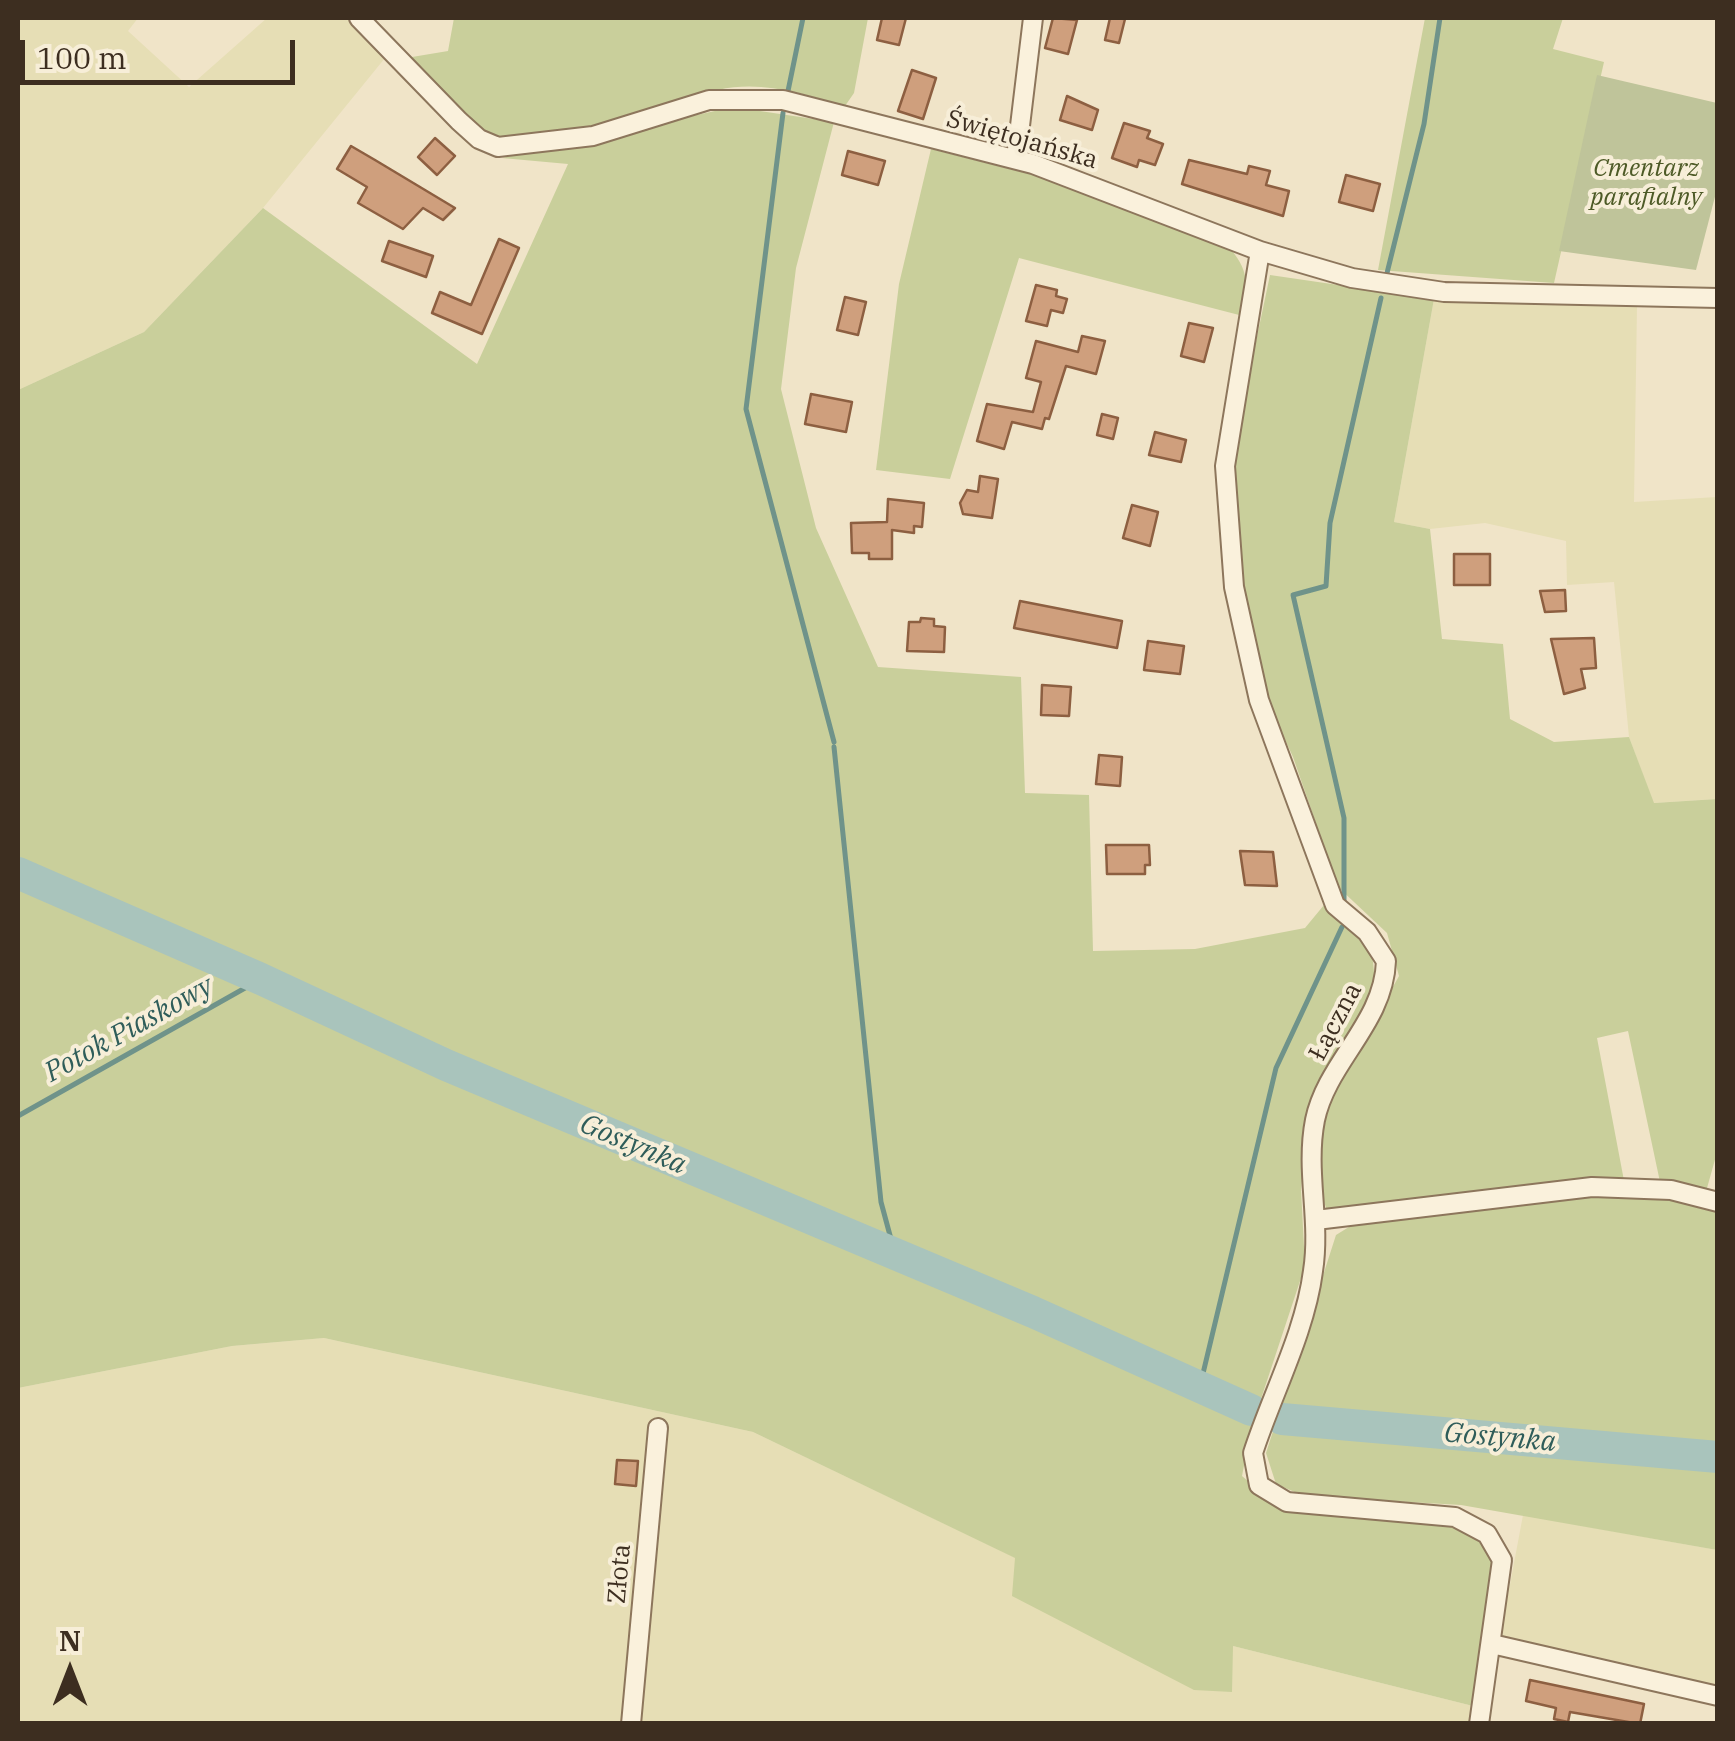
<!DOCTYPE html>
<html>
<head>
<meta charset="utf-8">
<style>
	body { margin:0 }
	#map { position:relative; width:1735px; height:1741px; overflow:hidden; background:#f0e4c8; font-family:"IBM Plex Serif",serif }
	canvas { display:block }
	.frame { position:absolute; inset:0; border:20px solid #3d2e20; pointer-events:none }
	.north { position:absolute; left:20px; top:1621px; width:100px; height:100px; -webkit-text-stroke:8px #f7eed8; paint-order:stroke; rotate:0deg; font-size:28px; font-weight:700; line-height:40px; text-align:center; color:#3d2e20 }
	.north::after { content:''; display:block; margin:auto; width:35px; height:45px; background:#3d2e20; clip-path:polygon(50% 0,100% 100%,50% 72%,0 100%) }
	.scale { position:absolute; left:20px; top:40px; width:275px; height:45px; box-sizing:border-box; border:5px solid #3d2e20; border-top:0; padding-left:12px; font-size:30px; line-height:35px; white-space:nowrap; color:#3d2e20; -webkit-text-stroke:8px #f7eed8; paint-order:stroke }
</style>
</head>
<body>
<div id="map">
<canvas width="1735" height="1741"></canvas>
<div class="frame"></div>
<div class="north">N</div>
<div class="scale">100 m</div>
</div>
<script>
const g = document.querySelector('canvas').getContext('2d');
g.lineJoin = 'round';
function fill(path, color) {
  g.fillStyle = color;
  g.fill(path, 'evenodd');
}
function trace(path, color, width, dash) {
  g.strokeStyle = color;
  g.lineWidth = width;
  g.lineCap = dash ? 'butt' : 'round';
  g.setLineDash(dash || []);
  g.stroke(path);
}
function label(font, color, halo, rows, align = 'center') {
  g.font = font + ' "IBM Plex Serif",serif';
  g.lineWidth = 8;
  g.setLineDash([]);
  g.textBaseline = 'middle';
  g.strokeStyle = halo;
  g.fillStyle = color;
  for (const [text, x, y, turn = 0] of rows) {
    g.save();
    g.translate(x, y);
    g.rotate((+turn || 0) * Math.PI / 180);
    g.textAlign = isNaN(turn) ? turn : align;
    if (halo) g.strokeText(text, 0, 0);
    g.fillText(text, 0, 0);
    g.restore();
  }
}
const farmland = new Path2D(`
	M18,18H138L128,31L189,87L267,18H346L385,58L263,208L144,332L18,390Z
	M1434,299L1637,306L1634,502L1717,497V799L1653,803L1629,737L1614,582L1567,585L1566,541L1485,523L1430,529L1394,522Z
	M324,1338L753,1432L1016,1558L1233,1646L1473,1706L1470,1724H18V1388L232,1346Z
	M1523,1515L1717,1550V1690L1497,1654Z`);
const green = new Path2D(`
	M454,18H868L854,93L845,106C803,94 762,80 718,90C671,100 536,151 496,138C461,127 431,84 406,58L448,51Z
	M1425,18H1563L1553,49L1604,62L1554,283L1378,270Z
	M733,107L834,122L796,268L781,389L816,528L878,667L1021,677L1025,793L1089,795L1093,951L1195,949L1305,928L1324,905L1372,952L1375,982L1364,1012L1309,1107L1301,1189L1305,1266L1251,1429L1242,1476L1271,1501L1457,1524L1487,1543L1497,1566L1473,1706L1233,1646L1232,1692L1194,1690L1012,1596L1015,1558L753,1432L324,1338L232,1346L18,1388V390L144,332L263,208L477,364L568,164L502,158Z
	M931,149L1042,177L1227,245C1250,270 1248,285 1243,316L1019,258L950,479L876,470L899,284Z
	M1270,275L1434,299L1394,522L1430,529L1442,639L1503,644L1510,719L1554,742L1629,737L1654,803L1717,799L1718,1149L1707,1188L1718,1193L1717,1550L1461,1505L1304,1496L1276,1484L1266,1453L1336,1235L1378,1209L1327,1210L1317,1184L1323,1112L1399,976L1387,933L1338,887L1293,757L1263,692L1232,521L1234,446ZM1628,1031L1660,1182L1625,1186L1597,1038Z`);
const cemetery = new Path2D(`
	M1597,75L1717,103V189L1696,270L1559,251Z`);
const stream = new Path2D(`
	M788,91L803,18
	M783,113L746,409L834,742
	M1387,273L1424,124L1440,18
	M834,747L881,1202L895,1254
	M1344,900V818L1293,595L1326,586L1330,523L1381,298
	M18,1116L261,979
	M1200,1386L1276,1068L1342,927`);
const river = new Path2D(`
	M18,873L261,979L446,1065L1033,1312L1251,1410
	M1282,1419L1718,1457`);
const building = new Path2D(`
	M882,18H906L899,45L877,40Z
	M1053,18L1077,20L1068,54L1045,48Z
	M1110,18L1125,19L1119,43L1105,40Z
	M912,70L936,78L923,119L898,111Z
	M1067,96L1098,110L1092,130L1060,120Z
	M1124,123L1150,131L1147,138L1163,144L1155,165L1139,160L1137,167L1112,158Z
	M435,138L455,156L437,175L418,157Z
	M351,146L375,160L455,208L443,220L423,208L403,229L358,203L367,187L337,169Z
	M848,151L885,161L878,185L842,175Z
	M1189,160L1247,174L1249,166L1270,171L1266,185L1289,191L1283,216L1182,184Z
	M1346,175L1380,184L1373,211L1339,202Z
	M499,239L519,248L482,334L432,313L440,292L471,305Z
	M389,241L433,256L426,277L382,261Z
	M1036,285L1057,290L1056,296L1067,299L1063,313L1051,310L1047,326L1026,321Z
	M845,297L866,302L858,335L837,330Z
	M1189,323L1213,328L1204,362L1181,356Z
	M1082,336L1105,341L1096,374L1066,366L1049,419L1045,418L1042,429L1012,422L1004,449L977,441L987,404L1033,412L1041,382L1026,378L1036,341L1078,352Z
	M811,394L852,402L846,432L805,424Z
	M1102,414L1118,418L1113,439L1097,435Z
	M1155,432L1186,440L1181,462L1149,455Z
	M980,476L998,479L992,518L963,514L960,503L967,490L978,492Z
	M888,499L924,503L922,527L914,526V533L892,530V559H869V553H852L851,523L887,522Z
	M1132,505L1158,512L1150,546L1123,538Z
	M1454,554H1490V585H1454Z
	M1565,590L1566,611L1545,612L1540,591Z
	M1020,601L1122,621L1117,648L1014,628Z
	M921,618L934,619V626L945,627L944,652L907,651L909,622H920Z
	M1594,638L1596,668L1581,669L1585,688L1564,694L1551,639Z
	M1148,641L1184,646L1180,674L1144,670Z
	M1042,685L1071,687L1069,716L1041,715Z
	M1099,755L1122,757L1120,786L1096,784Z
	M1106,845H1149L1150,865H1145V874H1107Z
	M1240,851L1273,852L1277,886L1245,885Z
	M617,1460L638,1461L636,1486L615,1484Z
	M1530,1680L1644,1704L1640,1724L1570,1712L1568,1722L1554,1719L1556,1708L1526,1701Z`);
const street = new Path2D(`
	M359,18L459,121L479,139L498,147L593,136L709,100H783L1033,164L1260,251L1352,278L1444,292L1718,298
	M1016,159L1033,18
	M1260,251L1225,466L1234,587L1259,700L1335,905L1367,932L1386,961C1384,1023 1327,1062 1315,1120C1305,1171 1321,1220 1313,1271C1305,1333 1272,1394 1253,1453L1259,1485L1287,1502L1455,1517L1487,1534L1502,1560L1479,1724
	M1316,1220L1592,1187L1671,1190L1718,1202
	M1492,1644L1718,1696
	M631,1724L658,1428`);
const streetNames = [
	["Świętojańska",1022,140,16],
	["Łączna",1336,1022,-62],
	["Złota",620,1574,-85]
];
const parkNames = [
	["Cmentarz",1646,169],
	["parafialny",1646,198]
];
const waterNames = [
	["Potok Piaskowy",129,1030,-29],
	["Gostynka",633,1145,23],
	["Gostynka",1500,1438,5]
];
fill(farmland, '#e6deb5');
fill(green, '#c9cf9b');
fill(cemetery, '#bfc49a');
trace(stream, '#6f938a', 5);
trace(river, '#a9c4bc', 32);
fill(building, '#cf9f7d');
trace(building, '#8d5f41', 2.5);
trace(street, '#8d765c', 22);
trace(street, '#faf1dc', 18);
label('25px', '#3d2e20', '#f7eed8', streetNames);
label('italic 25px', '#4d5a26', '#f7eed8', parkNames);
label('italic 28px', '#2f5d5a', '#f7eed8', waterNames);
</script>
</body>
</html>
